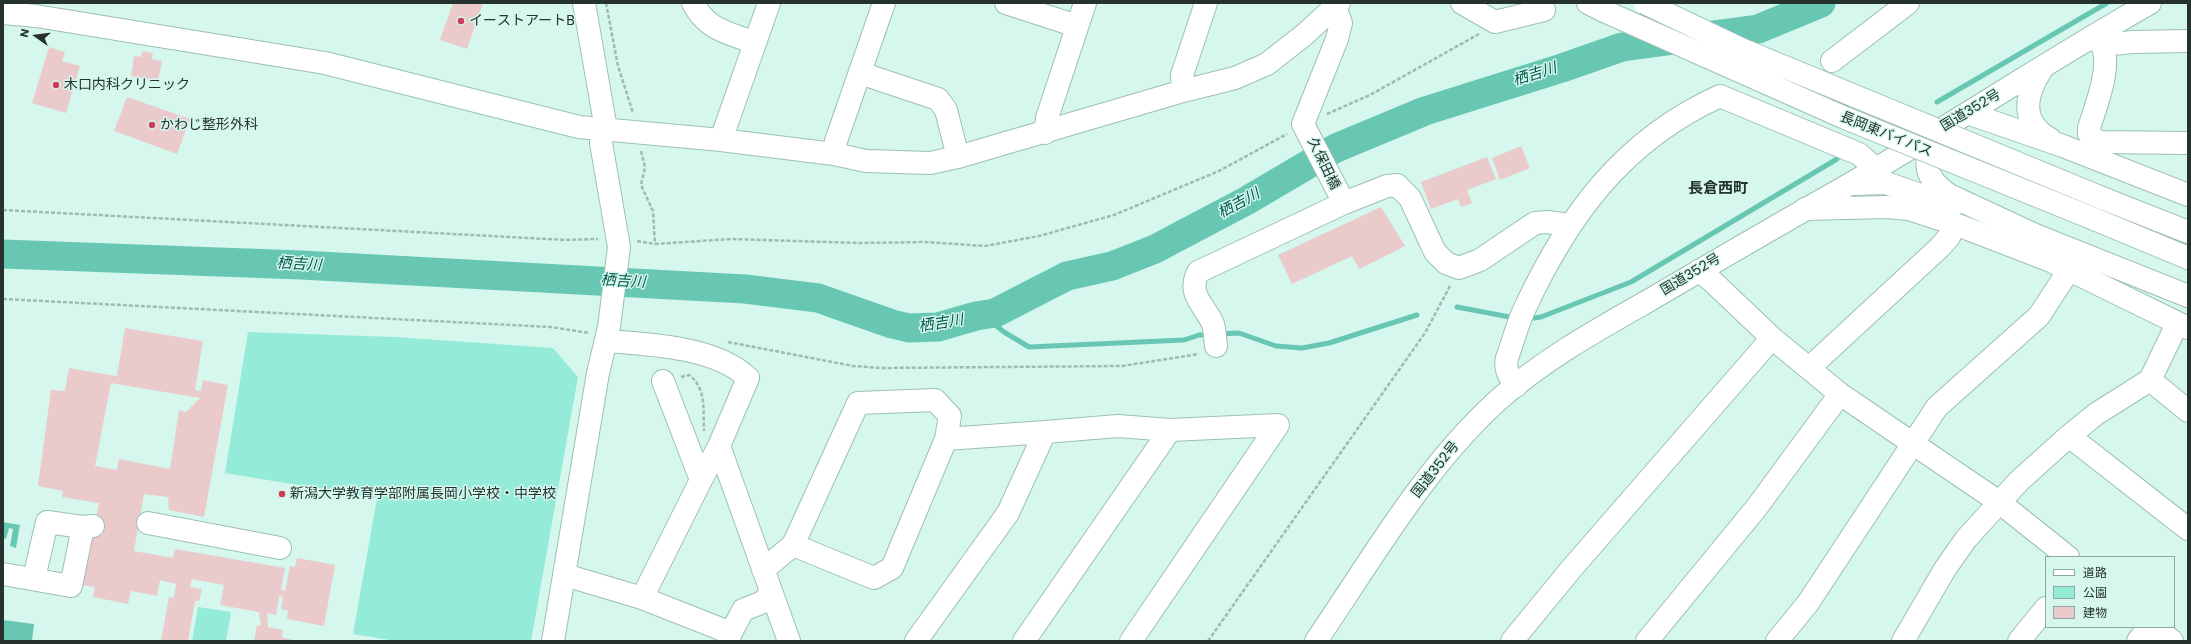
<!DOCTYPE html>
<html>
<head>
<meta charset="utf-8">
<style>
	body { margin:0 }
	#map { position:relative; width:2191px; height:644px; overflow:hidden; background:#d5f7ee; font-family:Poppins,"Noto Sans JP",sans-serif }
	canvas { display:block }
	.frame { position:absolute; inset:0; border:4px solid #25322f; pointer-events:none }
	.legend { position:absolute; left:2045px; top:556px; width:130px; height:72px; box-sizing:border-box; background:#d5f7ee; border:1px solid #8fa8a2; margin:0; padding:5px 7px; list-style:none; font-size:12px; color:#25322f }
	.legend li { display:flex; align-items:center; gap:8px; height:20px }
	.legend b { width:20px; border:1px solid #8fa8a2 }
	.north { position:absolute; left:16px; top:16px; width:40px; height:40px; -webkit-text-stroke:3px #d5f7ee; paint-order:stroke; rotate:284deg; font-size:11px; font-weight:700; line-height:16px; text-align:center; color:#25322f }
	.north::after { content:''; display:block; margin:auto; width:14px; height:18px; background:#25322f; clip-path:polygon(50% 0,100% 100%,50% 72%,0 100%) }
</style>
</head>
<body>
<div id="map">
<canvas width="2191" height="644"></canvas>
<div class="frame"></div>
<ul class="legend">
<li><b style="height:5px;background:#fff"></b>道路</li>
<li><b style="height:11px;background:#94ecd8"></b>公園</li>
<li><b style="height:11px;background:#ebcacc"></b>建物</li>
</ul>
<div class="north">N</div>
</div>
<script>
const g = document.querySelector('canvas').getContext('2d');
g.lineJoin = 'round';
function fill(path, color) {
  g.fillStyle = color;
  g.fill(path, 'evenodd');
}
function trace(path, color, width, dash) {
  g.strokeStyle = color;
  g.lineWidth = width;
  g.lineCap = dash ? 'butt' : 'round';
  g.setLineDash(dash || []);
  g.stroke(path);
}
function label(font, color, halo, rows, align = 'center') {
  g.font = font + ' Poppins,"Noto Sans JP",sans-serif';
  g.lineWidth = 3;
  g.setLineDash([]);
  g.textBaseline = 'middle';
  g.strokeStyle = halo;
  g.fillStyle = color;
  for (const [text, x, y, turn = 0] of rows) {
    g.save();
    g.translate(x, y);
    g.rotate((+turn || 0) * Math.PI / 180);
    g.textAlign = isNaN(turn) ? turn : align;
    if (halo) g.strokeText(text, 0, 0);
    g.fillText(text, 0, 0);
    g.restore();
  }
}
const green = new Path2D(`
	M248,332L395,337L553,348L578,377L531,641H396L353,634L377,498L225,473Z
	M198,607L231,612L226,641H192Z`);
const water = new Path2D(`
	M3,522L20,525L16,548L10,546L13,529L9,528L6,539L3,538Z
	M3,620L34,624L32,641H3Z`);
const stream = new Path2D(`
	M1937,102L2107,3
	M1457,307L1515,318
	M976,316L989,320L1004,332L1029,347L1184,340L1199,335H1210
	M1527,319L1541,317L1631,282L1837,159
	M1220,334L1239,333L1276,346L1302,348L1329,343L1417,315`);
const river = new Path2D(`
	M3,254L301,265L745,289L818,298L892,324L909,328L938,327L976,316L995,313L1067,276L1112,266L1155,249L1246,201L1336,148L1425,111L1562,68L1622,47L1758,29L1821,3`);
const building = new Path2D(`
	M453,3H483L467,49L440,40Z
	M49,47L65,52L62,61L80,66L66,113L32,103Z
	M142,51L153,53L152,59L162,61L158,81L131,76L134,56L141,57Z
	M127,97L190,119L177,154L114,131Z
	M1521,146L1530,168L1500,180L1492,158Z
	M1487,157L1496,179L1467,190L1472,203L1461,207L1458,199L1431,209L1421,182Z
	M1381,207L1405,246L1359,269L1352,256L1292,284L1278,255Z
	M125,328L203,341L195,390L201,391L203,380L228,385L204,517L169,510L168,497L144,494L134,551L173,558L175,549L285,568L281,590L285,591L290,566L295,567L297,558L335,565L324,626L287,619L288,611L281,609L283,597L279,596L276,615L267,613L268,627L283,630L282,637L296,641H254L257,625L261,626L259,612L220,605L224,585L192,579L190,587L202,589L199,601H195L188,641H161L169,597L174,598L176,584L160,580L157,596L131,591L128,604L93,597L95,587L82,585L99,503L62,497L63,491L38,486L51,390L65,391L69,368L117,376ZM111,383L200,398L186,412L179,410L170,469L119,459L117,470L95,466Z`);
const path = new Path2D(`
	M606,3L618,66L633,113
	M1327,114L1370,95L1479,34
	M641,151L645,167L641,185L653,211L655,244
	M3,210L566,240L598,239
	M637,241L655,244L731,239L860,243L925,242L985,246L1039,236L1114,215L1219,171L1287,134
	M3,299L551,327L589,333
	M728,342L853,366L881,368L1122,366L1199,354
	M681,377L689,375C707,388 703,412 704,431
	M1208,641L1425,333L1451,284`);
const minor = new Path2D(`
	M584,3L606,129
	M693,3C708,31 727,32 755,43
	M1006,3L1077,26
	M1462,3L1495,22L1544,10
	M1335,7L1341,23L1337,39L1303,124L1344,203
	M3,13L36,16L325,63L579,127L721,140L834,154L866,161L930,163L958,157L1183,91L1235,78L1267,64L1304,35L1339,3
	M2092,37L2102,45L2133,42L2188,41
	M2102,45C2112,67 2096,105 2089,128V134L2098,142L2188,143
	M1832,61L1908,3
	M860,73L938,99L946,110L958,157
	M1183,91L1182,75L1206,3
	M1045,133L1047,118L1085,3
	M721,140L769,3
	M834,154L836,141L884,3
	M1805,209L1887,207L1909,209L1955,224L2051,261L2188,328
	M1699,271L1712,281L1772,338L1840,394L1999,502L2068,557
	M606,341C649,344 716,347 748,378L719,446L701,480
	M1216,346C1215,339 1215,330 1213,324C1204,304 1187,295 1198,272L1344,203L1387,186L1397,185L1410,198L1435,252L1446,263L1459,268L1480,260L1535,223L1547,222L1569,225
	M1809,368L1939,248L1949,237L1955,224
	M2150,380L2188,411
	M1516,386C1510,377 1504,370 1507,358C1513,342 1517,325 1524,310C1568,215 1623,140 1720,96L1859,154L1875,168
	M2069,436L2188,529
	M719,446L789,641
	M148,523L280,548
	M793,545L858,403L935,400L950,416L946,439
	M763,570L793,545L874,578L892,568L946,439L1045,432
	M3,574L71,586L83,527
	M565,575L642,598L731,633L728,641
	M34,578L47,522L83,527L93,526
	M642,598L701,480L663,381
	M2155,627L2172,641
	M731,633L743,610L763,602L771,592
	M553,641L598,373L609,327L619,247L601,143V129
	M916,641L1008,513L1045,432L1118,426L1170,430L1278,425L1131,641
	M1024,641L1170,430
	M1512,641L1572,568L1772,338
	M1647,641L1757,507L1840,394
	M1777,641L1808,603L1937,407L2039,316L2069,270
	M1903,641L1945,569L1966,539L2019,481L2069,436L2096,414L2150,380L2177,324
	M2019,641L2046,608
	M2138,641L2149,627`);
const highway = new Path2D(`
	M1588,3L1604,11
	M2044,66C2026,92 2018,121 2050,139
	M1970,114L2063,146L2188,195
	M1936,137C1922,162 1924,178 1949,195L2035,235L2188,296
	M1851,184L1886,183L1952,206
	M2102,198L2188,232
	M2094,219L2188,258
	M1316,641C1372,559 1423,469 1496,402C1541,361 1595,331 1648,301C1711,264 1774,227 1838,191C1943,131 2044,63 2150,3`);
const highwayBridge = new Path2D(`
	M1645,3L1741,49L2102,198
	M1604,11L1845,118L2094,219`);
const markers = [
	[461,21,4,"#cc3c58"],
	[56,85,4,"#cc3c58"],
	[152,125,4,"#cc3c58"],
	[282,494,4,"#cc3c58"]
];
const poiNames = [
	["イーストアートB",469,21],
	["木口内科クリニック",64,85],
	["かわじ整形外科",160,125],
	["新潟大学教育学部附属長岡小学校・中学校",290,494]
];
const streetNames = [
	["国道352号",1971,111,-31],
	["長岡東バイパス",1886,135,22],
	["久保田橋",1323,164,64],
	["国道352号",1691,275,-31],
	["国道352号",1436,470,-52]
];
const waterNames = [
	["栖吉川",1535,75,-18],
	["栖吉川",1239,204,-29],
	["栖吉川",299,265,3],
	["栖吉川",623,282,3],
	["栖吉川",941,324,-9]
];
const neighbourhoodNames = [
	["長倉西町",1718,189]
];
fill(green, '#94ecd8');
fill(water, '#68c7b2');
trace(stream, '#68c7b2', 5);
trace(river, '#68c7b2', 29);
fill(building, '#ebcacc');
trace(minor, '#9dbfb6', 24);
trace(highway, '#9dbfb6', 24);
trace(path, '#9ebab3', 2.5, [4, 2]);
trace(minor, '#fff', 22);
trace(highway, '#fff', 22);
trace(highwayBridge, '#9dbfb6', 24, []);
trace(highwayBridge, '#fff', 22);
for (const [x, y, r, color] of markers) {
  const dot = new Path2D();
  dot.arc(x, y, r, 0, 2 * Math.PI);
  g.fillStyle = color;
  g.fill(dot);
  trace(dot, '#d5f7ee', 1.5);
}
label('14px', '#25322f', '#d5f7ee', poiNames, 'left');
label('14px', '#25322f', '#d5f7ee', streetNames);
label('italic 15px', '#005649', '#d5f7ee', waterNames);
label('bold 15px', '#25322f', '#d5f7ee', neighbourhoodNames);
</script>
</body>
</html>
